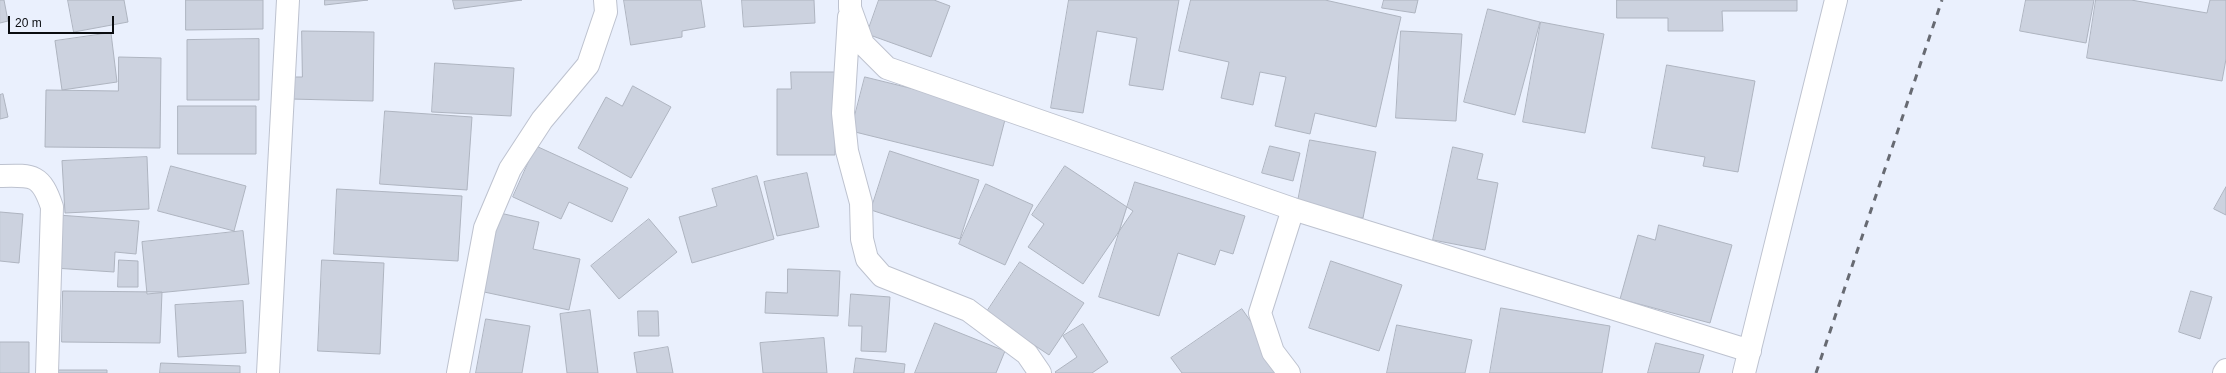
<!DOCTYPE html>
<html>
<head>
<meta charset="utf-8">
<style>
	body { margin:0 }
	#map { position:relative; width:2226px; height:373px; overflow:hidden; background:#eaf0fd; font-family:Arial,sans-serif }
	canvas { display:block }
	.scale { position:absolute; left:8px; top:16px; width:106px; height:18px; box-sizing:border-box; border:2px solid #0a0c10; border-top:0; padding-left:5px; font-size:12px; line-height:14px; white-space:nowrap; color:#0a0c10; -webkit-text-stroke:3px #eaf0fd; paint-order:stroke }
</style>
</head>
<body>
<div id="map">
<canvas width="2226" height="373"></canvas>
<div class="scale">20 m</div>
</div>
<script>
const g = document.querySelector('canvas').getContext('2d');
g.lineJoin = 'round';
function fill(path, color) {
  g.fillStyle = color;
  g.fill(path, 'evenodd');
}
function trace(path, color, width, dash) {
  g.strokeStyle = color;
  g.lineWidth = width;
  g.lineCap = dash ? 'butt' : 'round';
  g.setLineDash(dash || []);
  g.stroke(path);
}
const building = new Path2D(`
	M0,0H4L8,21L0,23Z
	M68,0H124L128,22L74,32Z
	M186,0H263V29L186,30Z
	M325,0H368L325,5Z
	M453,0H522L455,9Z
	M624,0H701L705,27L682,31V37L631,45Z
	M742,0H814L815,23L744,27Z
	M879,0H934L950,6L931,57L867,34Z
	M1069,0H1179L1163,90L1129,85L1137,38L1097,31L1083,113L1051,108Z
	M1191,0H1325L1401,17L1376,127L1315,113L1310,134L1275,126L1286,77L1260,72L1253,105L1221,98L1229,62L1179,51Z
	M1384,0H1418L1415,13L1382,8Z
	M1617,0H1797V11H1722L1723,31H1668V18H1617Z
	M2026,0H2094L2086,43L2020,31Z
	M2096,0H2131L2207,13L2210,0H2226V59L2222,81L2087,58Z
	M1488,9L1540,22L1515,115L1464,102Z
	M1541,22L1604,34L1585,133L1523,122Z
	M302,31L374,32L373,101L290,99V77H302Z
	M1401,31L1462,34L1456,121L1396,118Z
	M111,33L117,82L62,90L55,41Z
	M259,39V100H187V40Z
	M119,57L161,58L160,148L45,147L46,90L118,91Z
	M435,63L514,68L511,116L432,112Z
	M1667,65L1755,81L1738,172L1703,166L1705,157L1652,148Z
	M791,72H836L835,155H777V89H791Z
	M865,77L1007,112L993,166L851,131Z
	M633,86L671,107L631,178L578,148L606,97L622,106Z
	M3,94L8,117L0,119V95Z
	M178,106H256V154H178Z
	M385,111L472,117L467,190L380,184Z
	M1310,140L1376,152L1363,218L1297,206Z
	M536,146L628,188L612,222L569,202L561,219L513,197Z
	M1270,146L1300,153L1293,181L1262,173Z
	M1453,147L1483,154L1477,179L1498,183L1485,250L1433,240Z
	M890,151L979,180L960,239L871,210Z
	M147,157L149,209L65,213L62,161Z
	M171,166L246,186L234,231L158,211Z
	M1065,166L1133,211L1083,284L1028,247L1044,224L1032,215Z
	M807,173L819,227L777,236L764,182Z
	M757,176L774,239L692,263L679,217L717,206L712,189Z
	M1135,182L1245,216L1233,254L1220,250L1215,265L1178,253L1159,316L1099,297Z
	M986,184L1033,205L1005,265L959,244Z
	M2226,187V215L2214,209Z
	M337,189L462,196L458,261L334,254Z
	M0,212L23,214L19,263L0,261Z
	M500,213L539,222L533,249L580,259L569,310L484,292Z
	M58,215L139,221L136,254L115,252L114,272L54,268Z
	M649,219L677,252L619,299L591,266Z
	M1659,225L1732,245L1710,323L1620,299L1638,235L1655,240Z
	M243,231L249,284L147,294L142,242Z
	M119,260L138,261V287H118Z
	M322,260L384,263L380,354L318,351Z
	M1331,261L1402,285L1379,351L1309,328Z
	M1020,262L1084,303L1049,355L986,313Z
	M788,269L840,271L838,316L765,313L766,292L787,293Z
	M63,291L162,292L160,343L62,342Z
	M2191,291L2212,297L2200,339L2179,332Z
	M851,294L890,297L886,352L861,351L862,326H849Z
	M243,301L246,353L178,357L175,305Z
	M1501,308L1610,326L1602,373H1490Z
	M1242,309L1287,373H1182L1171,358Z
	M590,310L598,373H567L560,314Z
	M638,311H658L659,336H639Z
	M486,319L530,326L522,373H476Z
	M935,323L1005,351L996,373H915Z
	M1083,324L1108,362L1092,373H1056L1055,372L1077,357L1063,336Z
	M1397,325L1472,340L1465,373H1387Z
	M824,338L827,373H763L760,343Z
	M0,342H29V373H0Z
	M1656,343L1704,355L1699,373H1648Z
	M668,347L673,373H637L634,353Z
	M856,358L905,364L904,373H854Z
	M161,363L240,366V373H160Z
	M55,370H107V373H55Z`);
const street = new Path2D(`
	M850,0V8L863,44L887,68L1293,209L1750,351
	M849,17L843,113L847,151L861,203L862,239L867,259L882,276L968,310L1027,354L1040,373
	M0,176C33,175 41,174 52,207L47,373
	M268,373L288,0
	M458,373L485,228L510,169L542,120L588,65L606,12L605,0
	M1289,373L1273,352L1260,313L1293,209
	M1744,373L1836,0
	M2224,373L2226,370`);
const rail = new Path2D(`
	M1816,373L1942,0`);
fill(building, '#ccd2df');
trace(building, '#aeb4c0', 1);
trace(street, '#bdc2cf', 24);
trace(street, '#fff', 22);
trace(rail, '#676a72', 3, [7, 7]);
</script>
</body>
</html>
